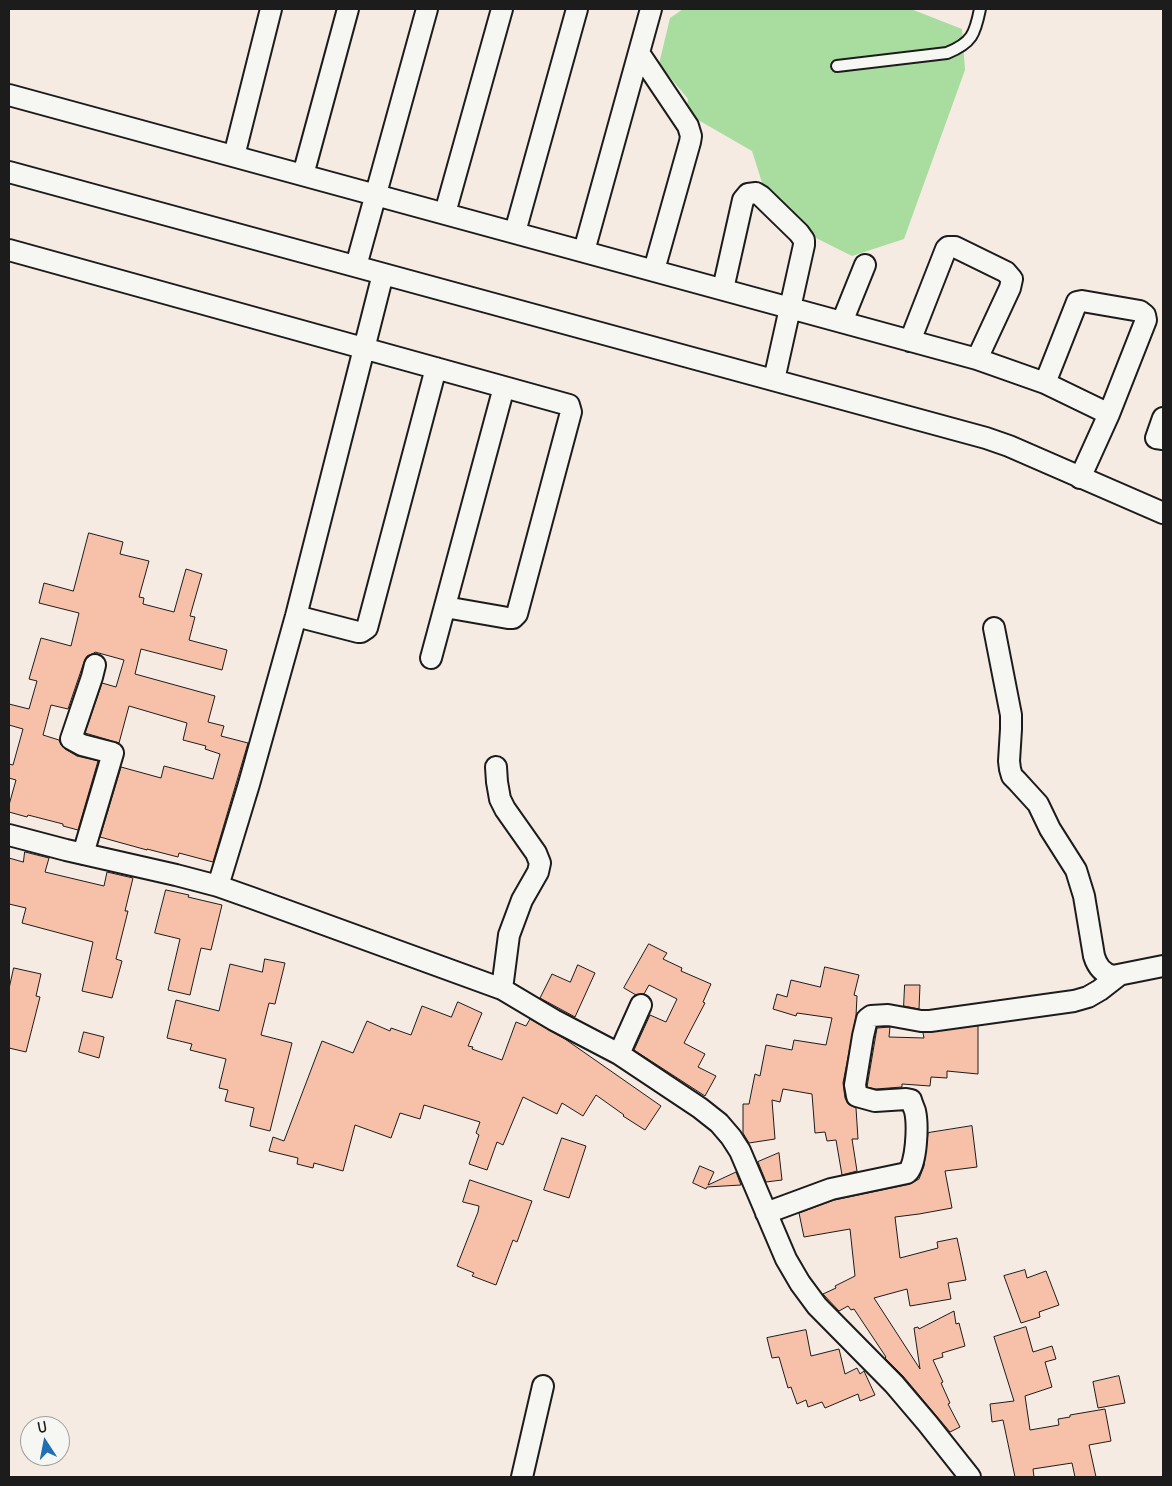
<!DOCTYPE html>
<html>
<head>
<meta charset="utf-8">
<style>
	body { margin:0 }
	#map { position:relative; width:1172px; height:1486px; overflow:hidden; background:#f6ebe3; font-family:Delius,sans-serif }
	canvas { display:block }
	.frame { position:absolute; inset:0; border:10px solid #1c1c1c; pointer-events:none }
	.north { position:absolute; left:20px; top:1416px; width:50px; height:50px; box-sizing:border-box; background:#f6f6f2; border:1px solid #9f9f9c; border-radius:50%; rotate:349deg; font-size:14px; font-weight:700; line-height:20px; text-align:center; color:#1c1c1c }
	.north::after { content:''; display:block; margin:auto; width:18px; height:22px; background:#1f6fb2; clip-path:polygon(50% 0,100% 100%,50% 72%,0 100%) }
</style>
</head>
<body>
<div id="map">
<canvas width="1172" height="1486"></canvas>
<div class="frame"></div>
<div class="north">U</div>
</div>
<script>
const g = document.querySelector('canvas').getContext('2d');
g.lineJoin = 'round';
function fill(path, color) {
  g.fillStyle = color;
  g.fill(path, 'evenodd');
}
function trace(path, color, width, dash) {
  g.strokeStyle = color;
  g.lineWidth = width;
  g.lineCap = dash ? 'butt' : 'round';
  g.setLineDash(dash || []);
  g.stroke(path);
}
const green = new Path2D(`
	M683,9H911L962,29L965,70L904,239L852,256L812,236L765,192L752,151L686,113L688,99L659,64L670,18Z`);
const building = new Path2D(`
	M89,533L123,542L120,554L149,561L139,597L144,598L143,604L174,612L186,569L202,574L190,616L195,617L189,640L227,650L222,670L141,649L135,674L215,696L208,722L224,726L221,736L248,743L213,862L179,853L178,857L147,849V850L100,837L121,767L161,778L164,766L213,779L220,754L205,749L206,746L183,740L187,723L129,706L119,743L85,733L102,683L116,687L124,660L95,652L94,653L87,656L84,662L68,709L51,705L43,735L59,740L61,745L65,749L77,756L98,761L78,830L63,826V824L28,815L27,817L9,812V805L16,780L9,778V764L13,765L23,729L9,725V704L29,709L37,681L29,679L41,638L71,646L79,613L39,603L44,583L73,591Z
	M25,852L49,858L45,872L104,886L107,872L133,878L125,911H128L116,959L122,961L112,998L82,991L93,942L22,923L26,908L9,904V858L23,862Z
	M166,890L189,895L188,897L222,905L211,950L201,948L190,995L168,990L180,939L155,933Z
	M649,944L667,953L663,959L682,968L681,971L711,984L703,1002L705,1003L684,1043L705,1054L698,1067L716,1076L705,1096L634,1050L650,1015L666,1022L677,999L649,985L644,994L636,995L624,988Z
	M265,959L285,963L275,1004L269,1003L261,1035L292,1043L270,1131L250,1126L254,1108L225,1101L228,1090L219,1088L226,1059L190,1050L192,1044L167,1038L176,1000L219,1011L230,964L262,972Z
	M578,965L595,973L575,1017L540,998L552,974L570,982Z
	M825,967L859,975L854,995L857,996L856,1016L843,1083L845,1098L848,1104L856,1108L858,1139H852L857,1171L842,1175L836,1140L827,1141L825,1132L815,1133L812,1094L783,1089L780,1102L772,1100L775,1139L749,1143L743,1133V1104H749L755,1074L760,1076L766,1045L792,1050L794,1040L826,1045L832,1018L797,1013L796,1016L773,1009L777,994L787,997L791,980L820,987Z
	M14,968L41,974L36,996L40,997L26,1052L9,1048V989Z
	M905,985H920L919,1009L904,1006Z
	M458,1002L482,1013L468,1046L473,1047L472,1049L502,1060L516,1022L526,1026L530,1019L565,1039L661,1106L645,1130L623,1116L624,1115L596,1095L583,1116L562,1103L557,1114L523,1097L503,1145L497,1142L487,1170L469,1164L479,1135L476,1133L480,1122L424,1105L420,1119L400,1113L391,1138L355,1125L343,1171L314,1163L313,1168L297,1164L298,1158L269,1151L273,1137L284,1141L322,1041L353,1053L367,1021L390,1031L391,1028L411,1035L422,1006L451,1017Z
	M978,1026V1074L947,1071V1078L931,1077L930,1086L902,1084V1087L876,1089L867,1087L877,1028L890,1027L889,1037L924,1038L923,1033Z
	M84,1032L104,1037L99,1058L79,1052Z
	M972,1126L977,1167L945,1171L952,1208L919,1214L895,1217L900,1258L938,1248L937,1242L957,1238L966,1280L948,1283L951,1299L910,1306L907,1289L874,1298L920,1369L914,1328L918,1327L919,1329L954,1311L956,1324L959,1323L965,1346L942,1353L943,1357L933,1360L943,1382L941,1383L950,1403L948,1404L960,1427L950,1432L903,1376L885,1358L886,1357L854,1309L851,1310L848,1306L839,1311L823,1294L836,1288L835,1286L855,1276L850,1229L804,1237L799,1213L834,1200L910,1184L919,1179L924,1166L928,1133Z
	M562,1138L586,1146L569,1198L544,1190Z
	M779,1153L782,1180L766,1182L758,1162Z
	M700,1166L714,1172L708,1185L736,1172L741,1185L707,1187L706,1189L693,1183Z
	M470,1180L532,1201L517,1242L513,1240L496,1285L472,1276L474,1273L457,1266L478,1212L479,1206L463,1202Z
	M1025,1270L1027,1278L1046,1271L1059,1305L1039,1312L1040,1317L1021,1323L1004,1276Z
	M1026,1327L1033,1352L1052,1346L1056,1359L1045,1362L1052,1387L1025,1396L1030,1430L1059,1425L1058,1419L1070,1417V1415L1105,1409L1111,1441L1089,1445L1096,1477H1075L1072,1463L1033,1469L1034,1477H1015L1003,1420L992,1422L990,1404L1014,1401L994,1337Z
	M806,1330L811,1356L839,1349L845,1374L857,1368L860,1374L864,1371L875,1395L860,1401L858,1394L825,1408L822,1402L808,1407L806,1400L797,1404L791,1387L788,1388L779,1357L772,1358L767,1338Z
	M1119,1376L1125,1403L1098,1408L1093,1382Z`);
const service = new Path2D(`
	M837,66L947,53C972,43 975,34 980,9`);
const minor = new Path2D(`
	M639,53L688,126L691,136L690,142L654,270
	M9,95L977,359L1045,383L1109,414
	M234,156L271,9
	M9,172L986,438L1009,446L1163,513
	M303,175L348,9
	M445,213L502,9
	M515,232L577,9
	M9,250L569,405L571,412L517,614L513,618H508L445,607
	M584,251L651,9
	M356,266L427,9
	M723,289L743,200L748,194L756,193L761,196L799,233L804,240V245L774,380
	M842,322L865,265
	M910,341L946,249L948,247H955L1006,272L1012,279L1010,288L977,359
	M1045,383L1077,302L1082,301L1140,311L1145,315L1146,320L1109,414L1080,478
	M1163,418L1156,438L1163,439
	M296,616L358,632H361L367,628L436,368
	M994,628L1011,715V729L1009,761L1010,769L1012,776L1017,781L1038,804L1050,829L1076,870L1084,896L1094,956C1097,966 1102,973 1113,976L1163,966
	M431,658L504,387
	M496,767L497,782L500,799L505,809L536,853L540,863L538,872L522,900L509,935L502,989
	M9,835L66,850L176,875L218,886L252,898L502,989L554,1020L619,1054L700,1108L719,1123L731,1137L740,1151L786,1259L800,1283L817,1306L894,1384L928,1424L970,1477
	M83,854L113,753L82,745L71,739L92,677L95,665
	M218,886L249,784L296,616L383,274
	M619,1054L641,1005
	M766,1213L831,1189L907,1173C917,1165 918,1124 915,1111C914,1108 912,1104 911,1100L906,1099L875,1101L857,1096L855,1085L863,1036L867,1019L871,1016L888,1015L921,1021H930L1074,1001L1088,997L1100,990L1118,976
	M522,1477L543,1386`);
fill(green, '#a9dda0');
fill(building, '#f6c0a9');
trace(building, '#1c1c1c', 1);
trace(service, '#1c1c1c', 14);
trace(minor, '#1c1c1c', 24);
trace(service, '#f6f6f2', 10);
trace(minor, '#f6f6f2', 20);
</script>
</body>
</html>
